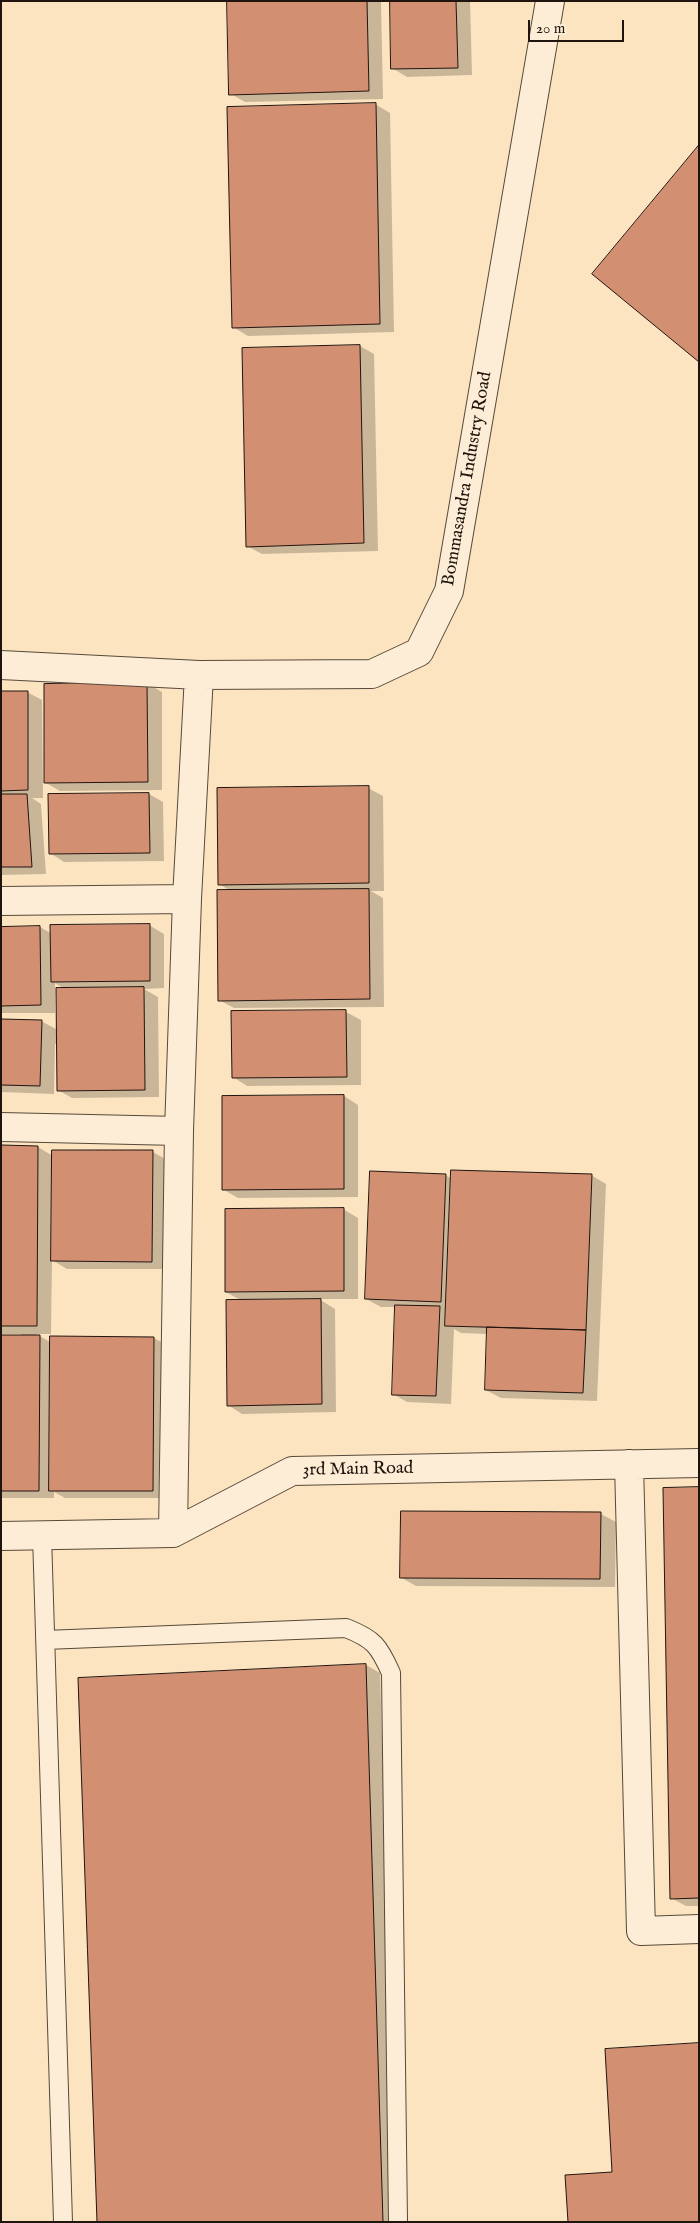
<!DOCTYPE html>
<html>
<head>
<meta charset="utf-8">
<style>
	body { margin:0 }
	#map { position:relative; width:700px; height:2223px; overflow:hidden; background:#fce4c0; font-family:"IM FELL English",serif }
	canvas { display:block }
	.frame { position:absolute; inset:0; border:2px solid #20150e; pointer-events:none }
	.scale { position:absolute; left:528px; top:20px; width:96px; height:22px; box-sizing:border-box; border:2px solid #20150e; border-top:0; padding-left:6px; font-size:15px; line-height:18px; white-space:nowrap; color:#20150e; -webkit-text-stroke:4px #fdedd6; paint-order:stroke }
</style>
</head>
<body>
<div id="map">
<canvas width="700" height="2223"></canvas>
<div class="frame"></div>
<div class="scale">20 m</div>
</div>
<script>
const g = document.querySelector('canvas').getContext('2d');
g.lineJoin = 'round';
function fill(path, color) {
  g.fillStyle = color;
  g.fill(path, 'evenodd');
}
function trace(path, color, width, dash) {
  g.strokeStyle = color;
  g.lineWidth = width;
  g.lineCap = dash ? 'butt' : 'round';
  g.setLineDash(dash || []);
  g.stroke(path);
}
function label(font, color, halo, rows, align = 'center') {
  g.font = font + ' "IM FELL English",serif';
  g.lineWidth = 4.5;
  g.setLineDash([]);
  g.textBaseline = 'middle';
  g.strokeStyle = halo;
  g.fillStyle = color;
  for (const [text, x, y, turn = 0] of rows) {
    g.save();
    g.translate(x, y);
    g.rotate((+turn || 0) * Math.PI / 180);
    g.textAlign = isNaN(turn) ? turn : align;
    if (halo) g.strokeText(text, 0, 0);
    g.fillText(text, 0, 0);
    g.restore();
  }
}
const shadow = new Path2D(`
	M228,1H381L383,99L245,102L231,94Z
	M391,1H470L472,75L407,77L392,68Z
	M375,104L390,113L394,332L248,336L233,327Z
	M360,346L374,354L378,551L262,554L247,546Z
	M147,683L162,692V790L60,791L46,783Z
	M1,692H27L42,700L43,798H32L41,804L46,874L1,875Z
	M368,788L383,796L384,891H371L383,898L384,1007L234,1008L219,1000L231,891L219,884Z
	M149,794L163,802L164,861L64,862L50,853Z
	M149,925L164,934V988L144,989L158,997L159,1097L72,1098L58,1090V1044H55L54,1094L1,1092V1020L41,1021L58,1030L65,989L55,983V1013H1V928L40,927L52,934Z
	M232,1012H346L361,1020V1085L247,1086L233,1077Z
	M344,1096L358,1105V1197L238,1198L224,1190Z
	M1,1147H38L53,1156L153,1152L167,1160L166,1269H67L52,1260L51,1334H36L52,1343L154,1338L168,1346L167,1498H65L54,1492V1498H1V1336H21V1334H1Z
	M445,1175L452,1179L591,1175L606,1184L597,1401L501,1398L486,1390L488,1334L461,1333L454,1329L451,1404L407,1402L393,1394L396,1307H381L366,1299Z
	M343,1209L358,1218V1299H319L335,1309L336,1412L242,1414L228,1405L242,1301L226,1292Z
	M699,1488V1906H686L671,1898Z
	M403,1513L601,1514L616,1522L615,1587L416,1586L402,1578Z
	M366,1665L380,1673L397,2222H99Z`);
const building = new Path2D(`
	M227,1H367L369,91L229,95Z
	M390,1H456L458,68L391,69Z
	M376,103L380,324L232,328L227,107Z
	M699,145V362L592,274Z
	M360,345L364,543L246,547L242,348Z
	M147,682L148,782L44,783V684Z
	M1,691H28V790L1,791Z
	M369,786V883L218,885L217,788Z
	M149,793L150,853L49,854L48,794Z
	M1,794H27L32,867H1Z
	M369,889L370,999L218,1001L217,890Z
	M150,924V981L51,982L50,925Z
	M40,926L41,1005L1,1006V927Z
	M144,987L145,1090L57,1091L56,988Z
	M346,1010L347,1077L232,1078L231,1011Z
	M1,1019L42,1020L40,1086L1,1085Z
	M344,1095V1189L222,1190V1096Z
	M1,1145L38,1146L37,1326H1Z
	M52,1150H153L152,1262L51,1261Z
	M451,1170L592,1174L586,1330L445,1326Z
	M370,1171L446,1174L441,1302L365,1299Z
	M344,1208V1291L225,1292V1209Z
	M321,1299L322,1404L227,1406L226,1300Z
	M395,1305L440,1306L436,1396L392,1395Z
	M487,1327L586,1330L583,1393L485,1390Z
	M1,1335H40L39,1491H1Z
	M50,1336L154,1337L153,1491H49Z
	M699,1487V1898L670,1899L663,1488Z
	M401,1511L601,1512L600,1579L400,1578Z
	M366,1664L383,2222H97L78,1678Z
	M699,2043V2222H568L565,2175L612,2172L605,2049Z`);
const service = new Path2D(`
	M42,1535L63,2222
	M45,1640L346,1628C374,1639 379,1646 391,1673L398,2222`);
const minor = new Path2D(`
	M1,665L199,675L372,674L419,652L449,591L550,1
	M1,901L187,899
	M1,1127L179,1131
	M629,1464L641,1931L699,1929
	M173,1533L179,1131L187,899L199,675
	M1,1536L173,1533L292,1471L699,1463`);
const streetNames = [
	["Bommasandra Industry Road",468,479,-80],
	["3rd Main Road",358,1470,-1]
];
fill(shadow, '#0003');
fill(building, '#d38f72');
trace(building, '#20150e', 1);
trace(service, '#57493a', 20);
trace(minor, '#57493a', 30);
trace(service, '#fdedd6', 18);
trace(minor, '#fdedd6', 28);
label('18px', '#20150e', '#fdedd6', streetNames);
</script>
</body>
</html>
